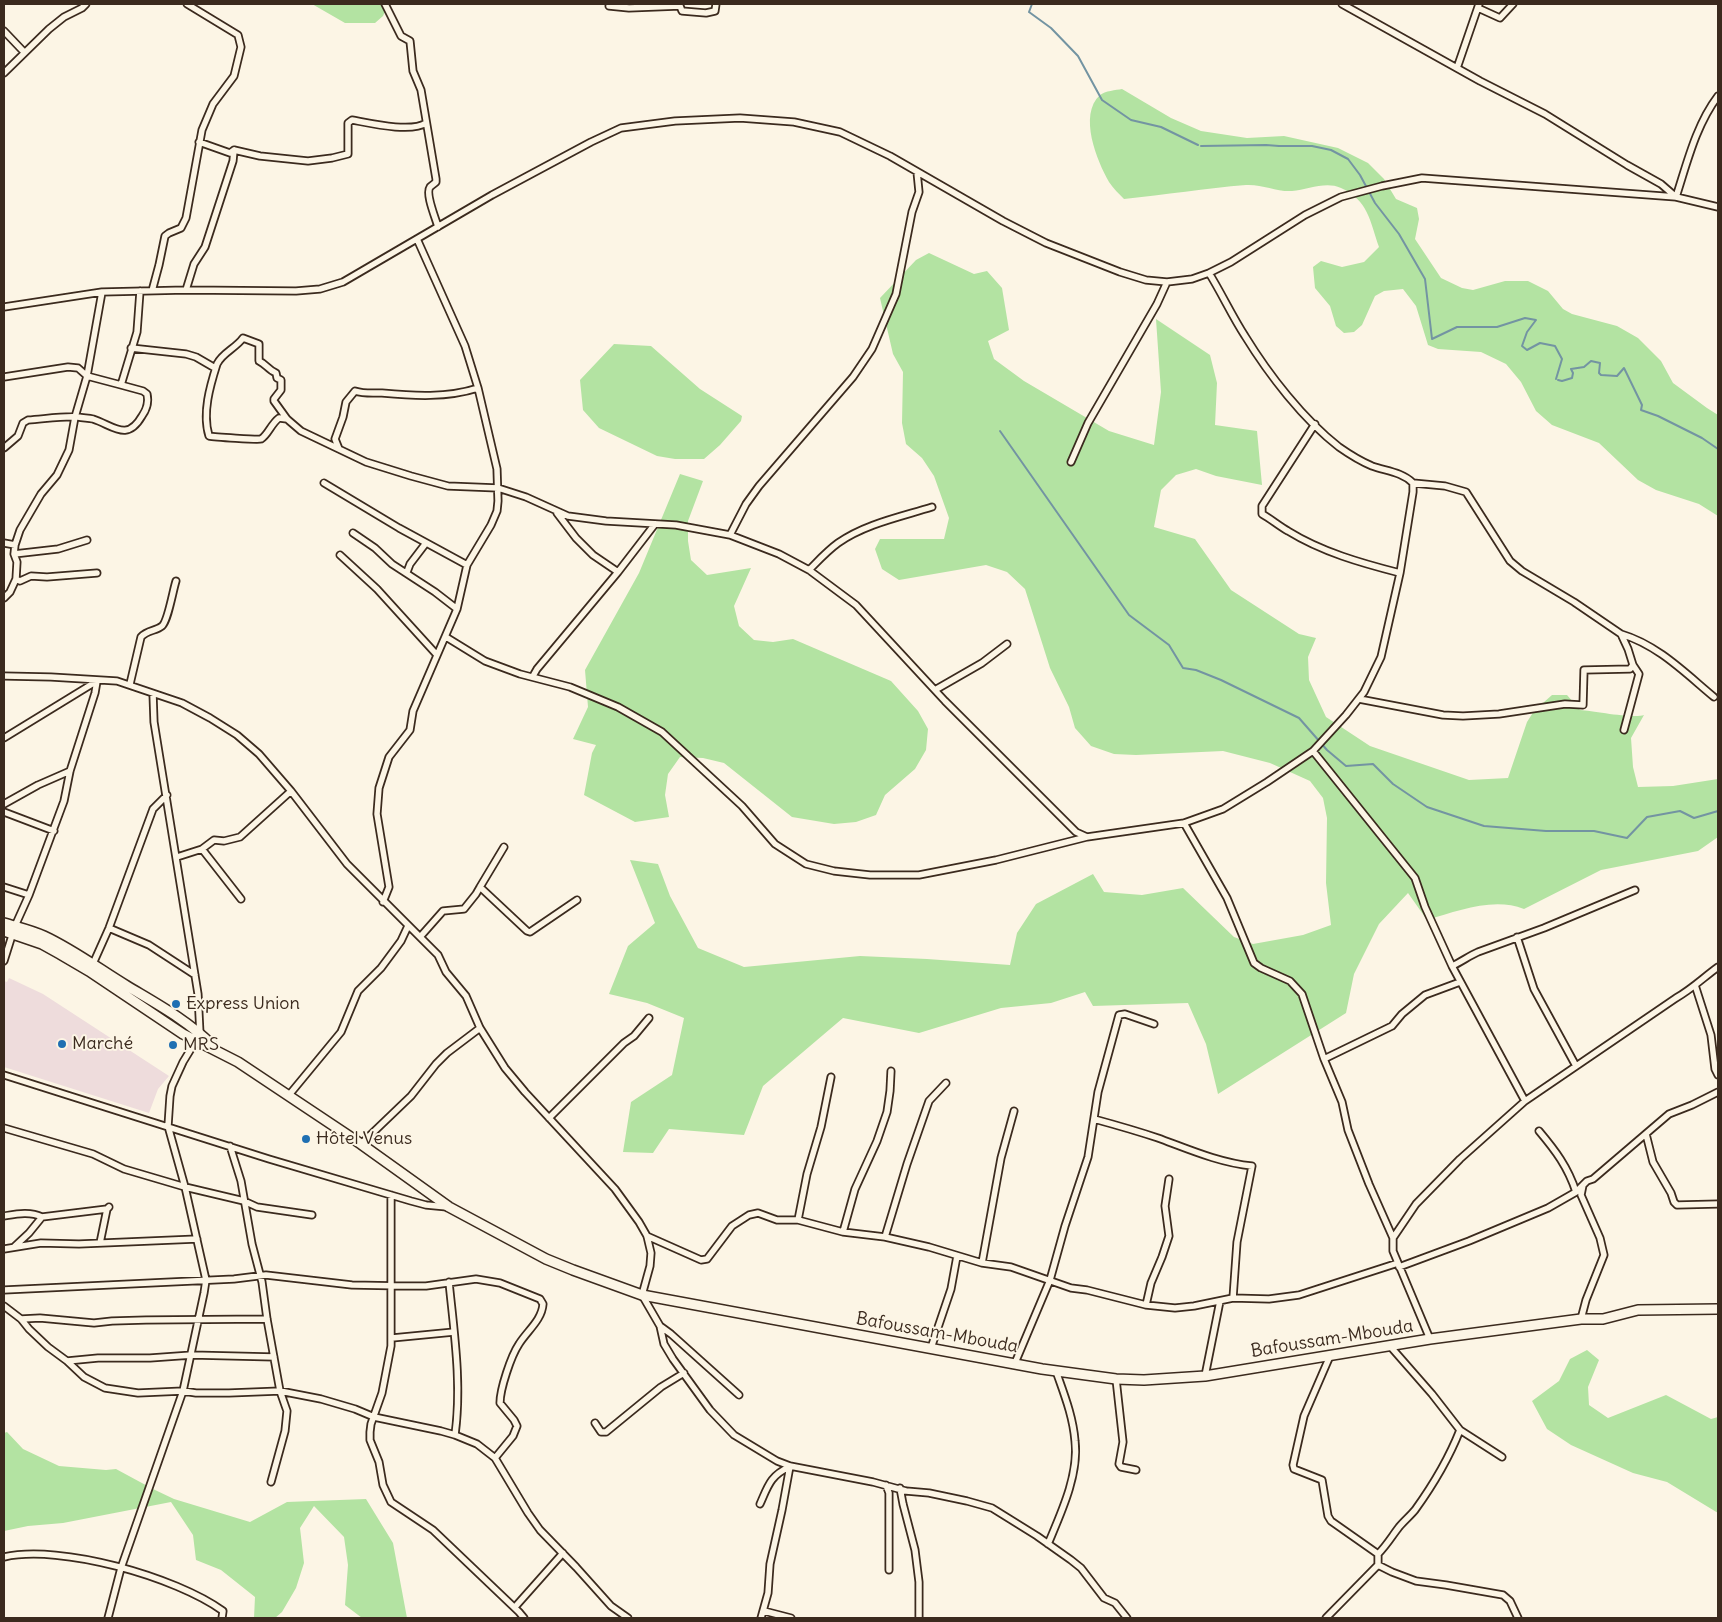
<!DOCTYPE html>
<html>
<head>
<meta charset="utf-8">
<style>
	body { margin:0 }
	#map { position:relative; width:1722px; height:1622px; overflow:hidden; background:#fcf5e5; font-family:Delius,sans-serif }
	canvas { display:block }
	.frame { position:absolute; inset:0; border:5px solid #3b2a1e; pointer-events:none }
</style>
</head>
<body>
<div id="map">
<canvas width="1722" height="1622"></canvas>
<div class="frame"></div>
</div>
<script>
const g = document.querySelector('canvas').getContext('2d');
g.lineJoin = 'round';
function fill(path, color) {
  g.fillStyle = color;
  g.fill(path, 'evenodd');
}
function trace(path, color, width, dash) {
  g.strokeStyle = color;
  g.lineWidth = width;
  g.lineCap = dash ? 'butt' : 'round';
  g.setLineDash(dash || []);
  g.stroke(path);
}
function label(font, color, halo, rows, align = 'center') {
  g.font = font + ' Delius,sans-serif';
  g.lineWidth = 4;
  g.setLineDash([]);
  g.textBaseline = 'middle';
  g.strokeStyle = halo;
  g.fillStyle = color;
  for (const [text, x, y, turn = 0] of rows) {
    g.save();
    g.translate(x, y);
    g.rotate((+turn || 0) * Math.PI / 180);
    g.textAlign = isNaN(turn) ? turn : align;
    if (halo) g.strokeText(text, 0, 0);
    g.fillText(text, 0, 0);
    g.restore();
  }
}
const built = new Path2D(`
	M9,978L43,994L169,1076L158,1089L149,1113L4,1067V981L7,982Z`);
const green = new Path2D(`
	M312,4H388L383,16L375,23H345Z
	M1122,89L1171,118L1201,131L1247,138L1284,136L1338,148L1368,163L1384,179L1396,199L1417,208L1419,219L1415,239L1441,278L1462,288L1473,290L1505,281H1528L1548,291L1563,309L1572,314L1617,326L1638,338L1661,361L1673,383L1707,408L1718,415V516L1699,504L1656,490L1638,480L1599,443L1552,425L1536,411L1521,382L1506,364L1481,352L1438,349L1428,345L1416,306L1403,289L1384,291L1375,296L1362,325L1354,332L1344,333L1336,326L1330,306L1315,288L1313,267L1321,261L1342,267L1364,262L1379,247C1370,221 1368,200 1341,188C1325,181 1308,190 1292,191C1277,192 1262,184 1246,185C1206,188 1165,195 1124,199C1119,194 1113,188 1109,182C1097,161 1078,115 1100,95C1105,91 1116,90 1122,89Z
	M929,253L974,274L987,271L1002,288L1009,330L988,341L994,359L1024,381L1109,431L1154,445L1161,392L1156,319L1210,355L1217,383L1215,425L1257,431L1262,485L1216,476L1196,469L1176,475L1161,490L1154,527L1195,539L1231,590L1299,634L1316,638L1308,657L1309,680L1326,717L1370,746L1469,780L1508,778L1527,722L1534,711L1552,695H1567L1580,710C1594,711 1634,719 1644,715L1631,738L1633,767L1638,787L1673,786L1718,779V837L1698,851L1601,870L1524,909C1493,897 1458,911 1427,920L1408,893L1379,924L1354,974L1346,1013L1218,1094L1206,1044L1188,1003L1093,1006L1085,992L1051,1003L1001,1008L919,1033L843,1018L763,1086L744,1135L669,1129L653,1153L623,1152L631,1102L672,1075L684,1018L647,1003L609,994L628,946L655,923L630,860L658,864L670,896L698,948L744,967L860,956L927,959L1010,965L1017,933L1036,904L1093,874L1104,892L1142,895L1183,888L1234,937L1253,944L1303,935L1331,925L1326,883L1327,818L1323,798L1310,781L1270,763L1223,751L1136,755L1114,754L1091,746L1075,728L1069,707L1050,668L1025,589L1007,572L986,565L899,580L882,569L875,549L880,539H944L949,518L934,476L922,458L906,444L902,423L903,372L893,354L880,298L916,260Z
	M614,344L651,346L700,389L742,416L741,421L720,445L704,459H675L657,456L599,428L583,410L580,380Z
	M680,474L703,481L688,521V541L691,560L707,575L751,568L734,606L739,626L754,640L773,642L793,639L891,681L918,711L928,729L926,750L915,769L885,795L876,815L856,822L834,824L792,817L724,763L703,758L680,757L668,774L665,795L669,817L635,822L584,795L592,753L596,745L573,739L588,707L585,670L639,573Z
	M1587,1350L1599,1360L1588,1387L1589,1405L1608,1418L1666,1395L1711,1419L1718,1417V1513L1667,1482L1633,1473L1571,1445L1547,1429L1532,1401L1559,1381L1570,1359Z
	M7,1432L23,1449L59,1466L106,1470L116,1469L153,1489L174,1499L250,1522L287,1502L366,1499L393,1543L407,1618H362L345,1605L348,1565L344,1537L314,1506L300,1528L304,1563L296,1588L282,1612L275,1618H254L255,1597L221,1570L196,1560L193,1535L171,1502L63,1523L28,1526L4,1531V1433Z`);
const stream = new Path2D(`
	M1032,4L1029,12L1051,28L1078,56L1102,100L1131,120L1161,127L1198,145
	M1201,146L1266,145L1279,146H1312L1331,150L1348,159L1360,175L1375,203L1399,234L1425,279L1432,339L1457,327H1497L1525,318L1536,320L1527,332L1522,346L1527,350L1540,343L1555,346L1562,359L1556,379
	M1558,380L1562,381L1572,378L1573,373L1571,369L1584,367L1591,361L1600,363L1599,373L1601,375L1617,376L1624,368L1642,405L1641,410L1658,416L1702,438L1718,449
	M1000,431L1129,615L1169,645L1183,668L1196,670L1221,680L1299,718L1327,750L1346,766L1373,764L1393,784L1427,807L1484,826L1546,831H1594L1627,838L1647,817L1680,811L1694,818L1718,811`);
const minor = new Path2D(`
	M385,4L401,36L410,41L413,71L421,90L436,179V182C434,184 432,185 430,187C425,194 436,219 438,227
	M1342,4L1480,81L1545,114L1627,165L1661,184L1676,197
	M609,6L629,8L680,6L682,11L706,13L715,11L716,4
	M1478,8L1500,18L1513,4
	M4,31L24,52
	M1457,68L1479,4
	M4,73L49,29L64,17L82,8L86,4
	M199,142L230,153L234,150
	M1676,197C1687,163 1696,125 1718,96
	M186,290L194,264L205,247L233,161L234,150L260,156L308,161L332,158L348,154V123L352,120C369,123 411,133 426,123
	M152,291L159,265L165,236L169,233L181,228L186,218L202,130L213,104L234,76L241,47L238,35L187,4
	M4,307L102,292L186,290L296,291L320,289L343,282L492,195L591,142L621,128L675,121L740,118L794,122L840,132L890,156L1003,221L1046,243L1120,272L1146,280L1167,282L1192,279L1209,273L1231,262L1305,215L1341,197L1382,186L1422,178L1676,197L1718,207
	M131,348L186,354L196,357L215,368
	M4,377L68,367L78,368L87,376L121,385L137,332L140,291
	M287,419L279,418C271,424 268,435 261,439C258,440 214,437 209,436C202,413 210,386 217,364C222,353 236,348 243,338L259,344V361C266,364 268,370 276,373L277,378L281,380V390L274,399V401L287,419L301,431L366,462L411,476L448,486L498,488L526,497L568,516L606,521L676,525L730,535L779,554L809,570L856,605L945,701L1076,832L1087,837L1184,823L1223,809L1267,782L1313,751L1346,715L1364,692L1381,657L1400,573L1413,492V483C1402,472 1386,471 1372,466C1360,461 1349,454 1339,447C1303,419 1269,375 1245,336C1232,316 1222,294 1209,273
	M1315,424L1262,506V514C1271,519 1279,526 1288,531C1322,552 1361,563 1400,573
	M4,448L18,436L23,423L28,420C44,419 62,416 78,417C83,418 89,418 93,419C114,426 127,442 142,416C147,409 149,403 147,394L143,391L121,385
	M339,449L335,439L343,417L346,402L355,391C364,394 372,393 382,393C414,396 447,398 478,388
	M1071,462L1088,423L1157,304L1167,282
	M324,483L399,528L467,565
	M1413,483L1445,486L1466,492L1510,561L1522,571L1574,602L1621,634L1628,649L1633,665L1639,674L1624,730
	M557,513L576,538L593,555L618,572
	M353,533L375,548L392,564L435,592L457,609
	M730,535L746,504L759,486L853,377L872,349L896,294L912,212L919,192L917,172
	M4,543L15,545
	M14,554L58,549L87,540
	M340,555L377,589L437,655
	M809,570C818,561 827,551 838,543C865,524 900,517 932,507
	M407,572L410,564L426,543
	M16,579L20,581L31,576L47,577L97,573
	M4,598L10,592L16,579L17,562L14,554L15,545L20,530L41,494L57,475L69,450L75,417L87,376L102,292
	M1621,634C1658,645 1685,673 1714,697
	M446,637L485,661L520,674L570,687L618,707L662,732L742,806L775,844L806,864L834,871L870,875H919L996,860L1087,837
	M4,676L51,677L117,681L182,703L210,718L237,735L259,754L291,791L347,864L438,955L446,972L466,996L480,1028L505,1068L525,1092L615,1189L639,1222L647,1236L651,1253L650,1266L642,1295L660,1326L664,1344L673,1359L710,1410L734,1435L777,1461L790,1466L873,1482L906,1491L929,1493L967,1501L992,1508L1037,1536L1071,1560L1081,1568L1104,1598L1115,1603L1127,1618
	M533,676L537,669L618,572L655,524
	M130,684L141,637C147,630 156,631 162,626C168,621 173,590 176,581
	M935,690L982,663L1007,644
	M1359,699L1443,715L1463,716L1499,714L1565,704L1583,705L1584,670L1630,669L1633,665
	M4,738L97,681
	M1313,751L1415,878L1425,907L1452,966L1525,1101
	M4,804L38,785L70,771
	M4,812L54,831
	M1184,823L1227,898L1254,963L1261,968L1290,981L1302,994L1324,1059L1342,1102L1348,1130L1369,1184L1393,1238
	M202,849L241,899
	M177,857L202,849L214,840L224,841L240,837L291,791
	M4,887L29,895
	M480,887L504,847
	M383,902L389,887L377,814L379,788L389,757L410,730L413,711L457,609L467,565L491,525L497,511L498,501L497,469L478,388L465,346L417,239
	M109,928L149,945L195,975
	M420,937L443,911L464,909L476,894L480,887L527,931L530,932L577,900
	M1517,937L1534,989L1576,1066
	M4,961L15,926L29,895L64,801L70,771L95,693L97,681
	M92,966L109,928L153,809L167,795
	M1452,966C1461,962 1469,956 1478,952L1544,928L1635,890
	M1695,985L1711,1035L1715,1069L1718,1075
	M1324,1059L1392,1026L1402,1014L1425,995L1460,982
	M4,1075L269,1159L411,1201L426,1205L447,1207
	M289,1095L341,1032L358,991L381,968L401,941L408,926
	M549,1118L624,1043L634,1036L649,1018
	M1094,1119C1116,1125 1137,1131 1158,1138C1188,1149 1220,1163 1252,1166L1237,1242L1233,1298
	M4,1128L93,1154L124,1169L185,1187L244,1201L257,1207L312,1215
	M1539,1131C1555,1150 1568,1167 1576,1192
	M1646,1134L1653,1162L1671,1193L1674,1202L1677,1205L1718,1204
	M361,1144L411,1096L436,1064L447,1053L480,1028
	M230,1146L241,1181L252,1244L262,1282L267,1319L280,1391L287,1411L285,1431L271,1482
	M391,1195V1346L382,1393L371,1424L370,1432V1440L379,1462L383,1485L391,1502L433,1530L519,1612L524,1618
	M4,1216C16,1214 30,1211 42,1217
	M798,1220L807,1174L821,1127L831,1077
	M843,1232L855,1189L877,1141L887,1112L890,1091L891,1071
	M647,1236L701,1260L707,1259L732,1226L749,1215L758,1213L777,1220H798L843,1232L885,1237L929,1247L982,1263L1011,1267L1071,1288L1087,1290L1146,1305L1175,1308L1194,1306L1233,1298L1269,1299L1299,1295L1398,1263
	M885,1237L907,1164L929,1101L946,1083
	M100,1243L107,1209
	M14,1247L29,1233L42,1217L107,1209L109,1207
	M4,1249L41,1243L79,1244L197,1239
	M982,1263L1001,1158L1014,1111
	M1399,1267L1469,1241L1548,1208L1576,1192L1587,1181L1593,1179L1669,1114L1692,1105L1718,1092
	M449,1282C454,1332 462,1384 455,1435
	M4,1290L234,1279L266,1275L352,1285L404,1286H426L476,1279L500,1283L540,1299L543,1304C542,1320 527,1331 519,1344C511,1356 500,1389 500,1403L514,1420L517,1426L513,1436L495,1458
	M1146,1305L1151,1283L1162,1257L1169,1236L1165,1206L1169,1179
	M4,1306L21,1319L29,1329L48,1347L67,1361L84,1377L105,1388L138,1393L183,1391L196,1393H229L280,1391L321,1399L355,1409L374,1417L441,1431L455,1435L477,1444L495,1458L528,1513L540,1530L576,1567L611,1606L628,1618
	M21,1319L40,1318L94,1323L112,1321L146,1320L267,1319
	M1581,1319L1586,1300L1604,1255L1600,1238L1581,1195L1583,1185
	M660,1326L671,1334L739,1395
	M392,1338L454,1332
	M1430,1339L1393,1251V1238L1416,1204L1460,1159L1525,1101L1676,998C1692,989 1704,977 1718,967
	M1390,1346L1432,1394L1460,1430L1502,1457
	M931,1348L951,1289L957,1256
	M1330,1356L1304,1416L1293,1465L1294,1469L1322,1480L1328,1516L1331,1521L1378,1554
	M67,1361L98,1358H150L192,1355L274,1357
	M1015,1363L1050,1280L1065,1226L1088,1157L1098,1092L1119,1015L1125,1014L1154,1024
	M1205,1376L1220,1301
	M1116,1379L1123,1442L1119,1464L1121,1467L1136,1470
	M595,1423L601,1432H606L661,1387L684,1373
	M886,1485L889,1493V1570
	M900,1488L903,1504L915,1550L919,1582V1618
	M760,1504C768,1486 770,1476 789,1467
	M1048,1544C1061,1513 1079,1475 1075,1441C1073,1416 1064,1394 1056,1371
	M4,1557C61,1544 176,1577 223,1611L222,1618
	M1378,1565L1392,1572L1416,1581L1446,1585L1503,1595L1510,1601L1518,1618
	M515,1607L563,1553
	M764,1611L791,1618
	M108,1618L121,1568L183,1391L204,1293L206,1280L185,1187L168,1126L170,1096L172,1086L183,1062L200,1034L198,994L154,722L153,694
	M761,1618L768,1593L770,1564L782,1510L790,1466
	M1326,1618L1378,1565V1554C1387,1545 1392,1536 1399,1527C1404,1521 1410,1516 1415,1510C1433,1485 1449,1458 1460,1430`);
const highway = new Path2D(`
	M4,923C17,927 31,930 44,936C74,950 99,969 127,986C157,1004 187,1020 212,1045
	M4,931L42,944L60,954L89,971L183,1034L238,1062L361,1144L449,1207L546,1259L573,1270L642,1295L1042,1369L1116,1379L1144,1380L1205,1376L1430,1339L1581,1319H1603L1638,1310L1718,1309`);
const markers = [
	[176,1004,5,"#1f6fb2"],
	[62,1044,5,"#1f6fb2"],
	[173,1045,5,"#1f6fb2"],
	[306,1139,5,"#1f6fb2"]
];
const poiNames = [
	["Express Union",186,1004],
	["Marché",72,1044],
	["MRS",183,1045],
	["Hôtel Venus",316,1139]
];
const streetNames = [
	["Bafoussam-Mbouda",937,1333,10],
	["Bafoussam-Mbouda",1332,1339,-9]
];
fill(built, '#eedcdc');
fill(green, '#b3e3a2');
trace(stream, '#7394a2', 2);
trace(minor, '#3b2a1e', 9);
trace(highway, '#3b2a1e', 12);
trace(minor, '#fcf5e5', 5.5);
trace(highway, '#fcf5e5', 9);
for (const [x, y, r, color] of markers) {
  const dot = new Path2D();
  dot.arc(x, y, r, 0, 2 * Math.PI);
  g.fillStyle = color;
  g.fill(dot);
  trace(dot, '#fcf5e5', 2);
}
label('18px', '#3b2a1e', '#fcf5e5', poiNames, 'left');
label('18px', '#3b2a1e', '#fcf5e5', streetNames);
</script>
</body>
</html>
